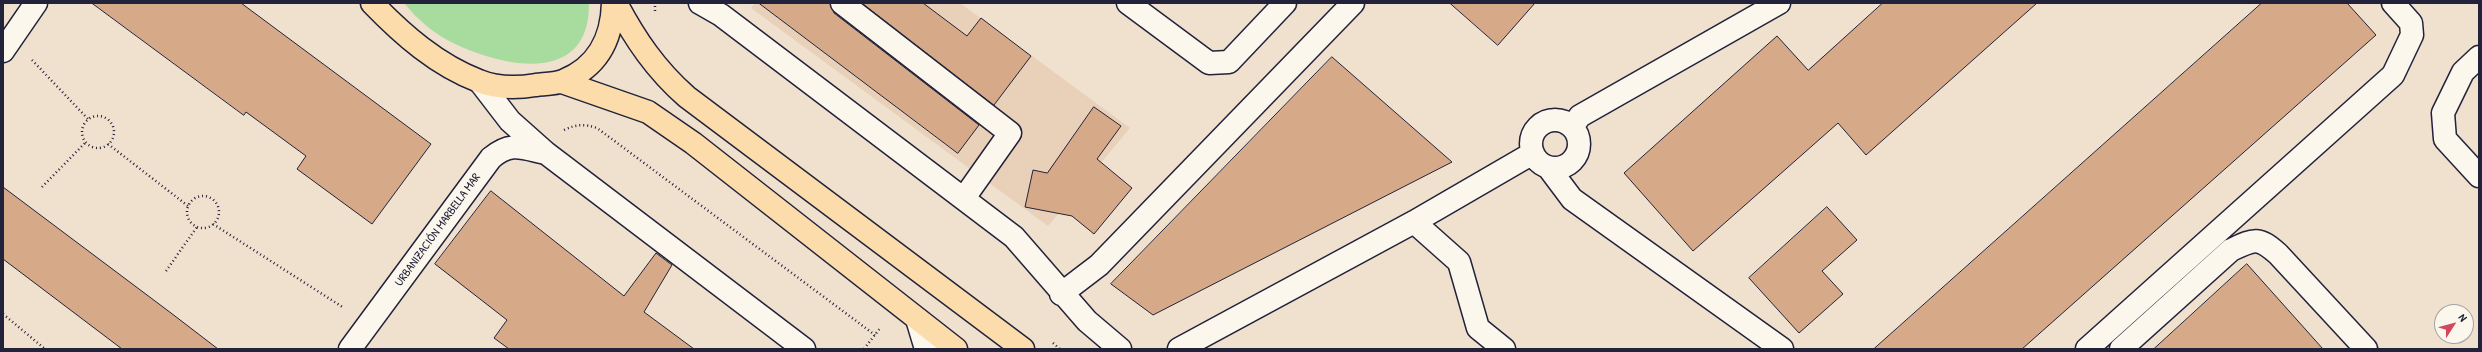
<!DOCTYPE html>
<html>
<head>
<meta charset="utf-8">
<style>
	body { margin:0 }
	#map { position:relative; width:2482px; height:352px; overflow:hidden; background:#f0e0ce; font-family:"Patrick Hand",sans-serif }
	canvas { display:block }
	.frame { position:absolute; inset:0; border:4px solid #22223b; pointer-events:none }
	.north { position:absolute; left:2434px; top:304px; width:40px; height:40px; box-sizing:border-box; background:#fbf7ec; border:1px solid #a4a2a5; border-radius:50%; rotate:54deg; font-size:11px; font-weight:700; line-height:16px; text-align:center; color:#22223b }
	.north::after { content:''; display:block; margin:auto; width:14px; height:18px; background:#d1495b; clip-path:polygon(50% 0,100% 100%,50% 72%,0 100%) }
</style>
</head>
<body>
<div id="map">
<canvas width="2482" height="352"></canvas>
<div class="frame"></div>
<div class="north">N</div>
</div>
<script>
const g = document.querySelector('canvas').getContext('2d');
g.lineJoin = 'round';
function fill(path, color) {
  g.fillStyle = color;
  g.fill(path, 'evenodd');
}
function trace(path, color, width, dash) {
  g.strokeStyle = color;
  g.lineWidth = width;
  g.lineCap = dash ? 'butt' : 'round';
  g.setLineDash(dash || []);
  g.stroke(path);
}
function label(font, color, halo, rows, align = 'center') {
  g.font = font + ' "Patrick Hand",sans-serif';
  g.lineWidth = 3.5;
  g.setLineDash([]);
  g.textBaseline = 'middle';
  g.strokeStyle = halo;
  g.fillStyle = color;
  for (const [text, x, y, turn = 0] of rows) {
    g.save();
    g.translate(x, y);
    g.rotate((+turn || 0) * Math.PI / 180);
    g.textAlign = isNaN(turn) ? turn : align;
    if (halo) g.strokeText(text, 0, 0);
    g.fillText(text, 0, 0);
    g.restore();
  }
}
const built = new Path2D(`
	M755,3H960L1130,128L1048,226L751,8Z`);
const green = new Path2D(`
	M404,3H589C590,87 501,67 451,42C433,33 416,18 404,3Z`);
const building = new Path2D(`
	M92,3H241L431,144L372,224L297,169L306,156L246,112L244,115Z
	M759,3H830L834,13L979,125L958,153Z
	M862,3H923L967,36L981,18L1031,56L994,105Z
	M1450,3H1535L1498,45Z
	M1883,3H2037L1866,155L1838,123L1693,251L1624,173L1777,36L1808,70Z
	M2262,3H2347L2376,35L2022,349H1874Z
	M1332,57L1452,162L1153,315L1111,284Z
	M1094,107L1121,126L1097,159L1132,188L1094,234L1072,216L1025,207L1033,170L1047,173Z
	M3,187L171,313L218,349H122L3,259Z
	M491,191L624,296L656,253L672,265L644,312L694,349H509L494,338L507,320L435,264Z
	M1827,207L1857,240L1822,271L1843,294L1799,333L1749,278Z
	M2247,264L2323,349H2154Z`);
const path = new Path2D(`
	M655,11V3
	M32,60L88,119
	M82 132a16 16 0 1 1 32 0a16 16 0 1 1-32 0Z
	M564,130C576,124 585,124 597,128L875,335
	M108,144L188,206
	M42,187L86,142
	M187 212a16 16 0 1 1 32 0a16 16 0 1 1-32 0Z
	M213,224L344,308
	M166,271L197,227
	M3,314L45,349
	M1053,343L1060,349
	M864,349L881,327`);
const minor = new Path2D(`
	M700,3L721,15L1014,237L1087,321L1120,349
	M842,3L1010,133L964,198
	M1128,3L1209,63L1229,62L1285,3
	M3,51L36,3
	M2479,57L2463,72L2443,113L2445,139L2479,176
	M480,82L510,121L546,153L804,349
	M1531 144a24 24 0 1 1 48 0a24 24 0 1 1-48 0Z
	M1572,127L1580,116L1779,3
	M1548,167L1572,199L1782,349
	M1414,222L1459,262L1478,328L1504,349
	M1061,294L1099,265L1353,3
	M917,319L926,349
	M350,349L491,158C511,141 522,148 546,153
	M1179,349L1414,222L1533,153
	M2087,349L2393,75L2412,35L2411,23L2393,3
	M2121,349L2231,250C2254,239 2258,236 2278,254L2366,349`);
const major = new Path2D(`
	M372,3C403,35 437,65 479,81C496,88 518,88 536,85C544,84 555,84 563,81C598,67 612,39 613,3
	M616,3C635,39 656,70 687,97L1023,349
	M562,82L648,112L693,143L956,349`);
const streetNames = [
	["URBANIZACIÓN MARBELLA MAR",438,230,-54]
];
fill(built, '#e8d0b9');
fill(green, '#a8dc9e');
fill(building, '#d6aa88');
trace(building, '#22223b', 1);
trace(minor, '#22223b', 25);
trace(major, '#22223b', 25);
trace(path, '#22223b', 2.5, [1, 3]);
trace(minor, '#fbf7ec', 22);
trace(major, '#fddcac', 22);
label('12px', '#22223b', '#fbf7ec', streetNames);
</script>
</body>
</html>
